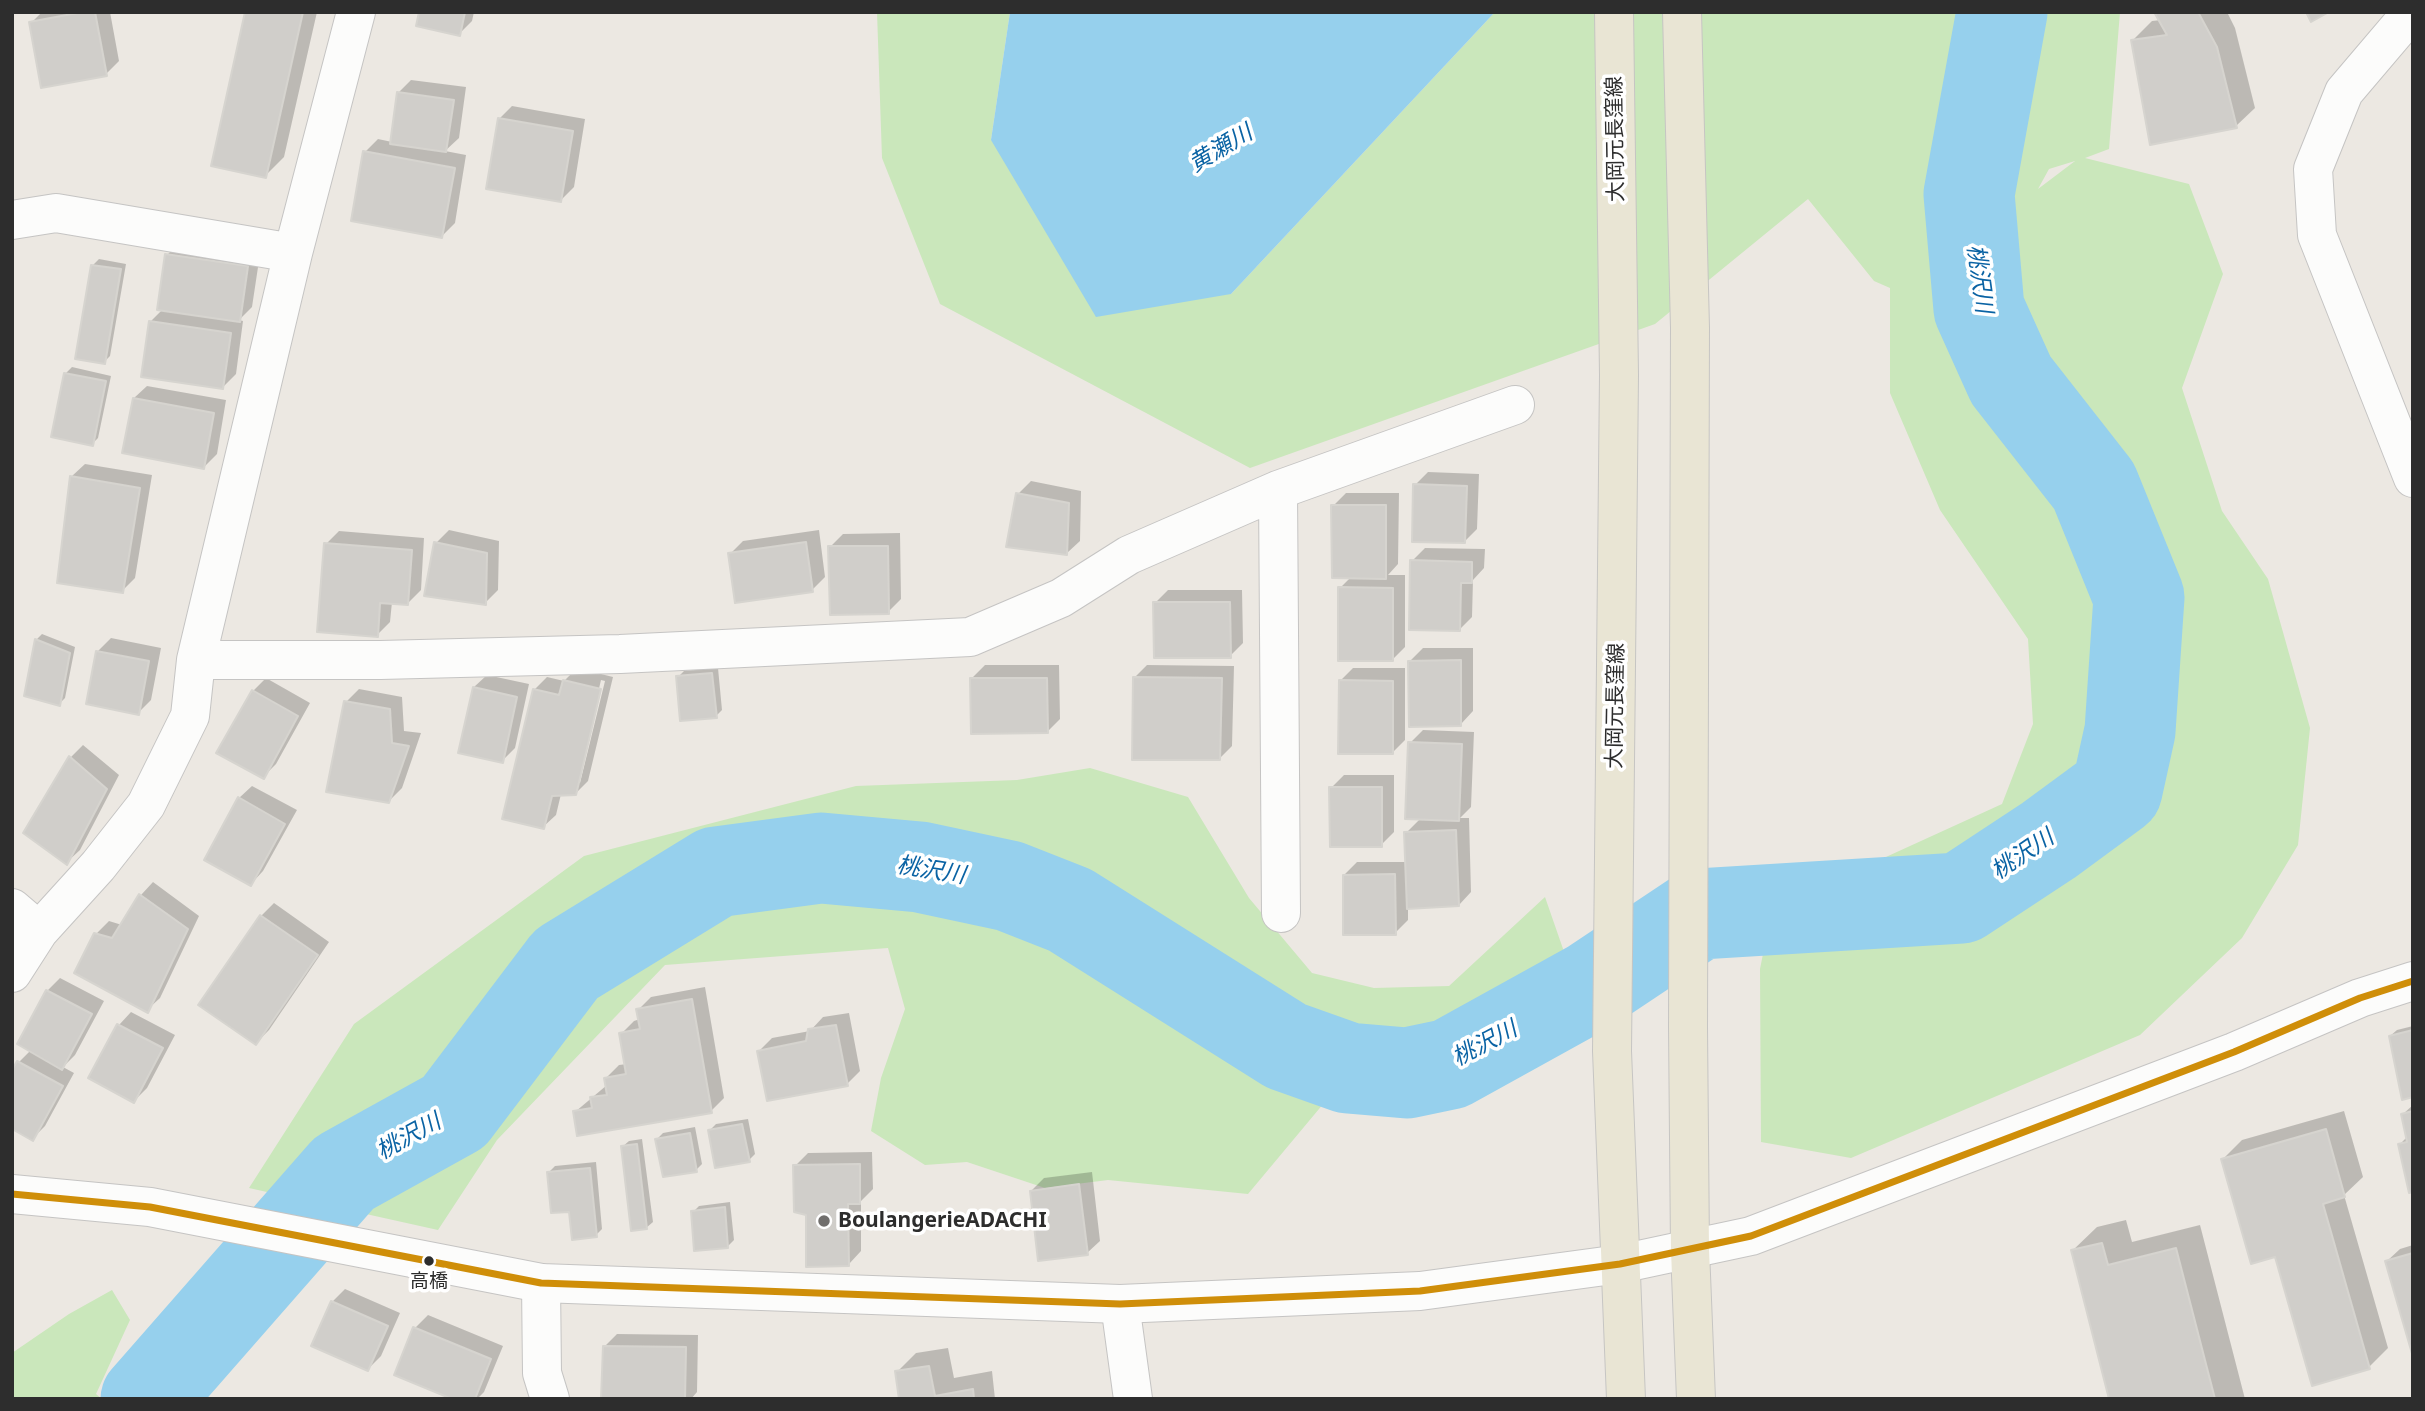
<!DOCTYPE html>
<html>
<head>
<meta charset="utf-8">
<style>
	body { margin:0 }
	#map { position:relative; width:2425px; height:1411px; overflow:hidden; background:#ece8e2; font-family:"Noto Sans",sans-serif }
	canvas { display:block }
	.frame { position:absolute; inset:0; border:14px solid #2d2d2d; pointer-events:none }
</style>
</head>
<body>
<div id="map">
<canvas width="2425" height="1411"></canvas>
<div class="frame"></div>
</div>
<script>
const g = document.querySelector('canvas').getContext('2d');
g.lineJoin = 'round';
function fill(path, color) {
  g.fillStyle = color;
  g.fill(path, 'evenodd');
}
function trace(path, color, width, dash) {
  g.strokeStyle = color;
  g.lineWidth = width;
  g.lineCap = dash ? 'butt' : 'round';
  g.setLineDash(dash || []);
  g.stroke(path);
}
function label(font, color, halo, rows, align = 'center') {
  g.font = font + ' "Noto Sans","Noto Sans JP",sans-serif';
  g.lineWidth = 7;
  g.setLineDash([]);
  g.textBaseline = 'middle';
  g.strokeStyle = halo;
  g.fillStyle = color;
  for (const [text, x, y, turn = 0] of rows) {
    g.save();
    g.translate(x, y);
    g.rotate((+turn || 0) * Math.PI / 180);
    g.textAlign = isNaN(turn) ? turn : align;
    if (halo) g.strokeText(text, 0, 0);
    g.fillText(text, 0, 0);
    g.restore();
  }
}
const green = new Path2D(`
	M877,12H1010L991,140L1231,294L1495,12H2120L2109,149L2085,158L2189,184L2223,274L2182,388L2222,511L2268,579L2310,728L2298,845L2242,938L2140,1035L1851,1158L1761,1142L1760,969L1772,909L2002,804L2033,724L2028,639L1940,510L1890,393V288L1874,281L1808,199L1655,324L1250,468L940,304L882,158ZM2075,161L2038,189L2049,169Z
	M1090,768L1188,797L1249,898L1312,973L1374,988L1449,986L1545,897L1570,969L1465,1031L1324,1103L1248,1194L1108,1180L1045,1188L967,1162L925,1165L871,1131L881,1078L905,1009L888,948L665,965L497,1140L438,1230L249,1188L354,1024L584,856L856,786L1017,780Z
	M112,1290L130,1320L96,1394L102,1399H12V1353L69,1314Z`);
const water = new Path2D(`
	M1010,12H1495L1231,294L1096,317L991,140Z`);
const shadow = new Path2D(`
	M42,12H110L119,61L106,74L31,23Z
	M247,12H317L284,157L265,176Z
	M421,12H474L472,21L459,34Z
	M2156,12H2227L2235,28L2255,108L2236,126L2133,40L2152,21L2161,20Z
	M411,80L466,87L459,138L445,151L466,155L455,223L442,236L365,152L378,139L392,142L398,93Z
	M512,106L585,119L574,187L561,200L499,119Z
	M180,242L260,254L252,307L239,320L243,321L236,374L223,387L150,322L163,309L167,255Z
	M99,259L126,264L110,356L104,362L93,265Z
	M72,367L111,376L98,438L92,444L66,373Z
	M147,386L226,400L217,454L204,467L134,398Z
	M85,464L152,475L135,578L122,591L72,476Z
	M1428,472L1479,474L1477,529L1464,542L1415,485Z
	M1031,481L1081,491L1080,541L1067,553L1018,494Z
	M1346,493H1399L1398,564L1388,575H1405V647L1392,660L1340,588L1351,577L1333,506Z
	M449,530L499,541L498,590L485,603L436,543Z
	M819,530L825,577L812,590L730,554L743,541Z
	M339,531L424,538L421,590L408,603L392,602L390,622L377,635L326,544Z
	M900,533L901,599L888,612L830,547L843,534Z
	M1425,548L1485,549L1484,568L1473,580L1472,617L1459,630L1412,561Z
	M1168,590H1242L1243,643L1230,656L1155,603Z
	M42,634L75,647L65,698L59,704L36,640Z
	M111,638L161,648L151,700L138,713L88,703L98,651Z
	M1423,648H1473V711L1461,724L1410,661Z
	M985,665H1059L1060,719L1047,732L972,678Z
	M1147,665L1234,666L1232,746L1220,758L1134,678Z
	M577,668L613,677L588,781L575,794H561L556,815L543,827L534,690L547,677L564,681ZM601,680L605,681L580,783H577Z
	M718,668L722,710L716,716L678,677L684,671Z
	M1353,668H1405V740L1392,753L1340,681Z
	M487,675L529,684L515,748L502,761L474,687Z
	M266,678L310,703L276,764L263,777L253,691Z
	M359,689L402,697L404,731L421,733L402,788L389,801L346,702Z
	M1423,730L1474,732L1471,807L1460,818H1469L1471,892L1459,905L1408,907V920L1395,933L1344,875L1357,862H1407L1406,833L1421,818L1410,743Z
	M83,745L119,775L80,850L67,862L26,833L71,757Z
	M1344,775H1394V832L1381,845L1331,788Z
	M252,786L297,810L263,871L251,884L239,798Z
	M153,882L199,916L160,998L147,1010L96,934L109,921L122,925L141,895Z
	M274,903L329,942L269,1030L256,1043L261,916Z
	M60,978L104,1001L75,1055L63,1067L74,1073L45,1126L33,1138L18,1063L31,1050L47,991Z
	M705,987L724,1098L711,1111L575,1112L607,1085L606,1078L619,1065L627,1064L621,1034L634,1021L640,1019L638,1010L651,997Z
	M131,1012L175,1035L147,1088L134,1101L90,1077L119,1025Z
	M849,1013L860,1071L847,1084L759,1051L772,1038L810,1031L823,1017Z
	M2413,1026V1095L2390,1036L2397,1030Z
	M2413,1105V1191L2400,1144L2407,1137L2403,1114Z
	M2344,1111L2363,1177L2344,1195L2388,1348L2369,1367L2276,1255L2223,1159L2242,1140Z
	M748,1119L755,1154L749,1160L710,1130L716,1124Z
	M695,1127L702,1164L696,1170L657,1139L663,1133Z
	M642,1139L653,1222L646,1228L622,1147L629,1141Z
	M872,1152L873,1189L861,1201V1251L849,1264L807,1214L795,1166L808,1153Z
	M596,1162L602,1229L596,1235L570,1210L549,1172L555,1166Z
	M1092,1172L1100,1241L1087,1253L1031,1191L1044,1178Z
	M730,1202L734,1240L728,1246L693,1212L699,1206Z
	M2126,1220L2132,1242L2200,1225L2245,1399H2111L2072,1251L2097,1227Z
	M2413,1245V1351L2387,1261L2400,1249Z
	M345,1289L400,1313L381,1356L368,1369L332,1302Z
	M428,1315L503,1346L484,1392L477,1399H457L415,1328Z
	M617,1334L698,1335L697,1392L691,1399H603L604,1347Z
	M948,1348L954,1378L992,1371L995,1399H901L897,1372L916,1353Z`);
const river = new Path2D(`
	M146,1399L344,1173L454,1112L566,964L716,872L821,858L920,867L1009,886L1070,910L1286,1046L1348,1068L1407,1073L1450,1064L1591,986L1699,914L1961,898L2049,840L2117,790L2130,731L2139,597L2094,486L2011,380L1979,309L1969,194L2002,12`);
const building = new Path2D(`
	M83,12H95L107,76L41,88L29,22Z
	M245,12H303L266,178L211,166Z
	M419,12H465L460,36L416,26Z
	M2154,12H2198L2217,47L2237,128L2150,145L2131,40L2167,35Z
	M2306,12H2329L2311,22Z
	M397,92L454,100L446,152L390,144Z
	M498,118L573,131L561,202L486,189Z
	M363,151L455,168L442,238L351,221Z
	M165,254L248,266L240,322L157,310Z
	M91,265L121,269L105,364L75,359Z
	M149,321L231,333L223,389L141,377Z
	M64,373L106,381L93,446L51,437Z
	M133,398L214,413L204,469L122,453Z
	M70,476L140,488L123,593L57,583Z
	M1413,484L1467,486L1465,543L1412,542Z
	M1016,493L1069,503L1067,555L1006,547Z
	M1331,505H1386V579L1332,578Z
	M434,542L487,553L486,605L424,596Z
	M806,542L813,592L735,603L728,553Z
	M324,543L412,550L408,605L380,603L378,637L317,632Z
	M828,546H888L889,614L830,615Z
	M1410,560L1472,562V583H1461L1460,631L1409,630Z
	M1338,587L1393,588V661H1338Z
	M1153,602H1230L1231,658H1154Z
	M35,639L70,653L60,706L24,696Z
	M96,651L149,661L139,715L86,704Z
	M1461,660V726L1409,727L1408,661Z
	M712,673L717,718L680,721L676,676Z
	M1133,677L1222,678L1220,760H1132Z
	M970,678H1047L1048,733L971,734Z
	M563,680L601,689L576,795L552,796L544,829L502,819L533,689L559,695Z
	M1339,680L1393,681V754H1338Z
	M473,687L517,697L503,763L458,753Z
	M252,690L298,716L264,779L216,753Z
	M344,701L390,709L392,743L409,746L389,803L326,792Z
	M1408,742L1462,744L1459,821L1405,819Z
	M69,756L107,789L67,865L23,833Z
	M1329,787H1382V847H1330Z
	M238,797L285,824L251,886L204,860Z
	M1456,830L1459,906L1407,909L1404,832Z
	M1395,874L1396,935H1343V875Z
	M139,894L188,929L148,1013L74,973L94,933L112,938Z
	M260,915L318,955L256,1045L198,1005Z
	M46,990L92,1014L62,1070L17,1044Z
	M692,999L712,1113L577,1136L573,1111L592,1108L590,1097L607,1095L604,1078L626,1074L619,1033L640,1029L636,1009Z
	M117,1024L163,1048L134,1103L88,1078Z
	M836,1025L848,1086L767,1101L757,1051L806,1041L808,1029Z
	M2413,1030V1097L2402,1100L2389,1036Z
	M17,1061L63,1086L33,1141L12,1129V1070Z
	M2413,1111V1192L2409,1193L2398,1144L2407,1142L2401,1114Z
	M742,1124L750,1162L715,1168L708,1130Z
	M2326,1129L2345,1197L2323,1204L2370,1369L2312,1386L2275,1257L2251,1264L2221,1159Z
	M690,1133L697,1172L663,1177L655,1139Z
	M637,1144L647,1229L631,1231L621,1146Z
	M860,1164V1204H848L849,1266L806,1267V1215L794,1212L793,1165Z
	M590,1168L597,1237L572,1240L569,1212L551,1213L547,1172Z
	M1079,1184L1088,1255L1038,1261L1030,1191Z
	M725,1207L728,1248L694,1251L691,1211Z
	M2102,1243L2108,1265L2176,1248L2215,1399H2109L2071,1250Z
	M2413,1253V1357L2385,1261Z
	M331,1301L388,1326L368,1371L311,1346Z
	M413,1327L491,1359L475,1399H452L394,1375Z
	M603,1346L686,1347L685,1399H601Z
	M929,1366L935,1396L973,1389L974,1399H899L895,1371Z`);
const street = new Path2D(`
	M2412,12L2344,92L2313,169L2317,235L2413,478
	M12,220L56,213L293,253
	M1278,490L1281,913
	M196,660H380L620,654L970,637L1061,598L1129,555L1278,490L1515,405
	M12,908L39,931
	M12,973L39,931L98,866L146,805L190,716L196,660L293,253L356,12
	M541,1283L542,1373L550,1399
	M1120,1304L1133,1399`);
const secondary = new Path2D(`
	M12,1194L150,1207L541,1283L1120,1304L1420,1291L1620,1264L1751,1236L2234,1052L2360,998L2413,981`);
const primary = new Path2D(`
	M1614,12L1619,375L1612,1051L1626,1399
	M1682,12L1690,328L1688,1026L1690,1250L1696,1399`);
const bus1 = new Path2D(`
	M12,1194L150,1207L541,1283L1120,1304L1420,1291L1620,1264L1751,1236L2234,1052L2360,998L2413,981`);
const markers = [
	[824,1221,7,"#706e6c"],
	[429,1261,6,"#2d2d2d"]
];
const busNames = [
	["高橋",429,1282]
];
const streetNames = [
	["大岡元長窪線",1616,139,-91],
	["大岡元長窪線",1616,706,-89]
];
const poiNames = [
	["BoulangerieADACHI",838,1221]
];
const waterNames = [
	["黄瀬川",1221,149,-31],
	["桃沢川",1979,279,82],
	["桃沢川",2023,855,-34],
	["桃沢川",931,871,9],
	["桃沢川",1485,1044,-28],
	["桃沢川",409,1137,-29]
];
fill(green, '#cae7bb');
fill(water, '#96d0ed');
fill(shadow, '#0003');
trace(river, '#96d0ed', 91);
fill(building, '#d0ceca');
trace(building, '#d6d4cf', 2);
trace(street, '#c5c4c3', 40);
trace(secondary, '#c5c4c3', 40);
trace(primary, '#c6c5c3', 40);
trace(street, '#fcfcfb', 38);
trace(secondary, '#fcfcfb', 38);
trace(primary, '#e9e5d4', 38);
trace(bus1, '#cf8e09', 7);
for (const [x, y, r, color] of markers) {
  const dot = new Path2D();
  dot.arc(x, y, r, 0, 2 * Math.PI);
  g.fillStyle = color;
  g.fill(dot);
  trace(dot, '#fff', 2.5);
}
label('19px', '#2d2d2d', '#fff', busNames);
label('21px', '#2d2d2d', '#fff', streetNames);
label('bold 21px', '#2d2d2d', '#fff', poiNames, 'left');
label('italic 23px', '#0a63a4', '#fff', waterNames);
</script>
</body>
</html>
